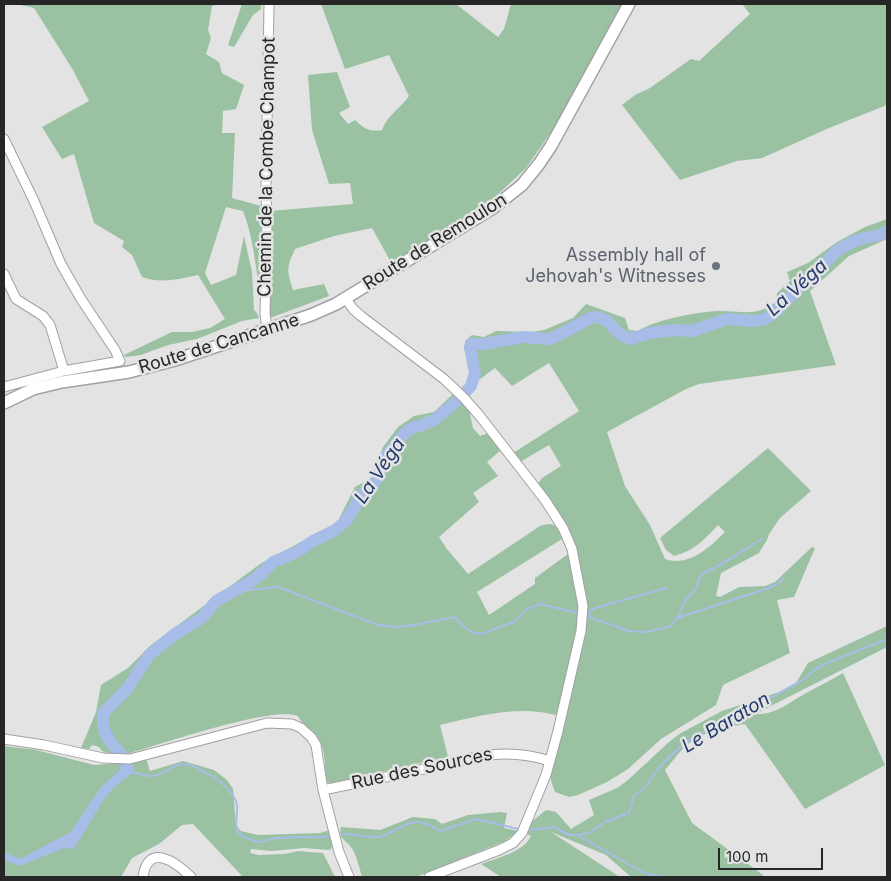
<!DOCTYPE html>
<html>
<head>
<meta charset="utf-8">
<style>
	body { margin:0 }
	#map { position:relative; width:891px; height:881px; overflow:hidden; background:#e3e3e4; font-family:Inter,sans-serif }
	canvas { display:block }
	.frame { position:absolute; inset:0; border:5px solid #262626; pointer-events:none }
	.scale { position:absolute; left:718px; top:848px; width:105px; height:22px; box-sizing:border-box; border:2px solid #262626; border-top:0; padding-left:6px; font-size:15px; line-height:18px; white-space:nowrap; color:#262626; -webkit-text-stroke:4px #e3e3e4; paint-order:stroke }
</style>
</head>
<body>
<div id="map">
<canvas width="891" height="881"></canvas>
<div class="frame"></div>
<div class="scale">100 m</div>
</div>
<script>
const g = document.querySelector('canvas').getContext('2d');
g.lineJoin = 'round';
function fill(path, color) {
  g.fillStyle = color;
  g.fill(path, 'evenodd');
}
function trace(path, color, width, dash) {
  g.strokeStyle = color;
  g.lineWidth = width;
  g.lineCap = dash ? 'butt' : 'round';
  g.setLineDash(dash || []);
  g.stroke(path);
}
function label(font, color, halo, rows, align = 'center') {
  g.font = font + ' Inter,sans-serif';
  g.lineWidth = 5;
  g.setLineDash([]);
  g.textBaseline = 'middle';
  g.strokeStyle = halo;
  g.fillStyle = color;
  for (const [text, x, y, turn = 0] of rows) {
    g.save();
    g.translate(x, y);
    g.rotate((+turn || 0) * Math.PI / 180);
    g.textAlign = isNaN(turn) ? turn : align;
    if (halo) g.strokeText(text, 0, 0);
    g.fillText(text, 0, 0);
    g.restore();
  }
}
const green = new Path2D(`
	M16,4H219L212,6L208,30L211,38L206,54L219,62L222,73L244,85L236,109L223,111L222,133H235L232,198L261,206L262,290L260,291C255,264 253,236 243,211L226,207L205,273L211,285L236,275L244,236L252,272L254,310L257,313L259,318L242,321L197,339L168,345L141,355L126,357L124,355L172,332H192L210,328L225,319L198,275C179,279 161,284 142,277L132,255L122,247L124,241L94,223L74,154L62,159L42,127L89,101L73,70L34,8Z
	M242,4H261V9L253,15L234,47L228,45Z
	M321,4H456L498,37L504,29L511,4H624L554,128L526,168L493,199L392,264L372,228L334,236L295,249C286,269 287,270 293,290L324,284L329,296L270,318L267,316L270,211L353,204L350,183L329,184L312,130L308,75L337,72L350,107L339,113L348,124L355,120C364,129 370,132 382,130C389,113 399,110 409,96L389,55L345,69Z
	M742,4H887V105L829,128L762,158L737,161L680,180L622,105L635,95L650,88L691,59L699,61L750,14Z
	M887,219V239L849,256L810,291L836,365L699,384L686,389L607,432L625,486L650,525L665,559C689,567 709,548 725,532L718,525C705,539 694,551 674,556L666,550L660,538L768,448L811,491L780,518L769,534L767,540L759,553L721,573L716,596L720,597L739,587L765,586L775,582L812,547L815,548L794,597L777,600L790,653L723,685L716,705L661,739L628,769L607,782L578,795L569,797L555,792L552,784L550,775L565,719L586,626L587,609L585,591L571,536L558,512L537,485L542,478L561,466L549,445L520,462L513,453L579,411L549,363L512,386L495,368L476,382L478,374L476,354L466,353L465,341L472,335L484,337L496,331L531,332L544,330L573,318L586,304L625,318L629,330L638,331C654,320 700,311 720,311C743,311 756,317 776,302L777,293L790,281L787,272L808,263L837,242L865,227Z
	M454,393L469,410L473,428L480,436L488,433L501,450L487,462L498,476L473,493L479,502L439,537L447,549L468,574L540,526C555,521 556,525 562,539L477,592L489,615L535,584V578L568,554L570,559L580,610L574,646L556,715C518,705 478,716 440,725L448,757L331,783L326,782C325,767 326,749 317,736C311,729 301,724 298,716C272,705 156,746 123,755H114L102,751L99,747L92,745L89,749L81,748L96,712L101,685L128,668L151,645L260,564L334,524L339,519L355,487L373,477L383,447L398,427L414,416L434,412Z
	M887,626V647L761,711L757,714C776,715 791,701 808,692C819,686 831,680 843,673L885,765L805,809L745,724C724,728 702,731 686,746C678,753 672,762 665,770L692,823L763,875L762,877H631L606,855L551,832L620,877H501L481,864C496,858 523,853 531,836L525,833L530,823L546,810L556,812L571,829L594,815L589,800L617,788L628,780L670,741L681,733L722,711L779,692L796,683L808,663Z
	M4,746L36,750L94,765L122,763L146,758L150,771L183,761L214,770L227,780L233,789L236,825L241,831L258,835L320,833L330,830L334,841L331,849L329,850L304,848L271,851L251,849L250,853L259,855L285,854L298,851L323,853L335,877H243L193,824L182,825L159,844L132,858L121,877H4Z
	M500,812L507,813L504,828L518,831L505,841L416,877H362C360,870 356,853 351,847C346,840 338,839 341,827L380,830L413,817L435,819L442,824L468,815Z`);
const water = new Path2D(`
	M121,762L132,763L135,768C130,778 117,783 110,792C95,810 87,831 73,849L64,848L20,866L4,860V852L20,859L71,832L100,788L120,770Z`);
const stream = new Path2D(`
	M239,588L248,590L278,587L378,625L397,627L414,625L455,617C463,625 469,634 481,634L514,622L527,609L540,604L578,613
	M586,616L629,631L646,632L671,626L680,613L684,602L696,589L701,574C723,566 741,551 762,539
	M589,617L591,610L599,607L666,588
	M677,618L766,589L776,585L784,578
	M131,772C138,774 151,778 157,775C175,768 178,758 199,769C212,775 230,787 236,801C240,811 232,826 240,834C243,837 253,841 257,842C263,842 270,839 276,838C285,838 294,837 303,837C312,837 320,838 329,836
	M529,830L554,827L569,835H577L591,832L605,822L629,813L634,796L647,785L657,770L671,755L687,742L737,712L772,697L801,681L816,669L827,663L887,639
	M343,834C354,834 369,838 378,837C393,835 404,821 419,822C427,823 434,828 441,831L476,819L518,829
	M577,835L644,873L664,877`);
const river = new Path2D(`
	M126,770C127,757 121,755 114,746C105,737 102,726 103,713L127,689L149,655L175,634L202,618L216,601L252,581L262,573L273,562L297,552L313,541L334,531L346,521L362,495L373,485L379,476L384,458L405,433L413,427L420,426L434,420L458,400L471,386L475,373L470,347L471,344H484L523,337L550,339L569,330L590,318L596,317L606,320L621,335L630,339L650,333L673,330L692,331L727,319L756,321L765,319L773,314L838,250C846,245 854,240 864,238C873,236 879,237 887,231`);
const street = new Path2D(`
	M4,139L34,201L61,264L81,299L115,350L120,361L64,371L4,387
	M4,274L16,299L43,316L50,325L64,371
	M346,299L353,309L361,316L444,379L464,398L479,415L545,500L563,528L572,549L583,606L581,631L558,731L546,775L522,833L513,843L499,850L429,877
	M267,330L265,313L267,238L266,186L269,4
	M4,739L44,745L103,758L130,759L267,723L292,724L301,728L311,737L316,745L323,790L339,852L349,877
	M323,790C352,784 381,778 410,772C461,762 497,744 550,761
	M143,877C148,842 176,862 191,877`);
const secondary = new Path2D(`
	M4,403L33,389L62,382L129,372L175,360L311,315L336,304L493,208L522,185L539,164L551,146L629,4`);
const markers = [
	[716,266,5,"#6b7280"]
];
const streetNames = [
	["Chemin de la Combe Champot",267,167,-89],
	["Route de Remoulon",435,242,-32],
	["Route de Cancanne",219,344,-17],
	["Rue des Sources",422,769,-12]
];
const worshipNames = [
	["Assembly hall of",706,256],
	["Jehovah's Witnesses",706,277]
];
const waterNames = [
	["La Véga",797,288,-42],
	["La Véga",380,471,-56],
	["Le Baraton",726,723,-31]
];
fill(green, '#9ac1a1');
fill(water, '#a7bde7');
trace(stream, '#a7bde7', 2);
trace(river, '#a7bde7', 12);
trace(street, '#a0a1a2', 11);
trace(secondary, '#a0a1a2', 14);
trace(street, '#fff', 9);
trace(secondary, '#fff', 11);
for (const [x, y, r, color] of markers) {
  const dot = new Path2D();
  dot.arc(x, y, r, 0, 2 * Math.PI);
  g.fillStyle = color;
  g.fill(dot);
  trace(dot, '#e3e3e4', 2);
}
label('18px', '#262626', '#e3e3e4', streetNames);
label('18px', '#5b616d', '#e3e3e4', worshipNames, 'right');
label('italic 19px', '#223a6e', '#e3e3e4', waterNames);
</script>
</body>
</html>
